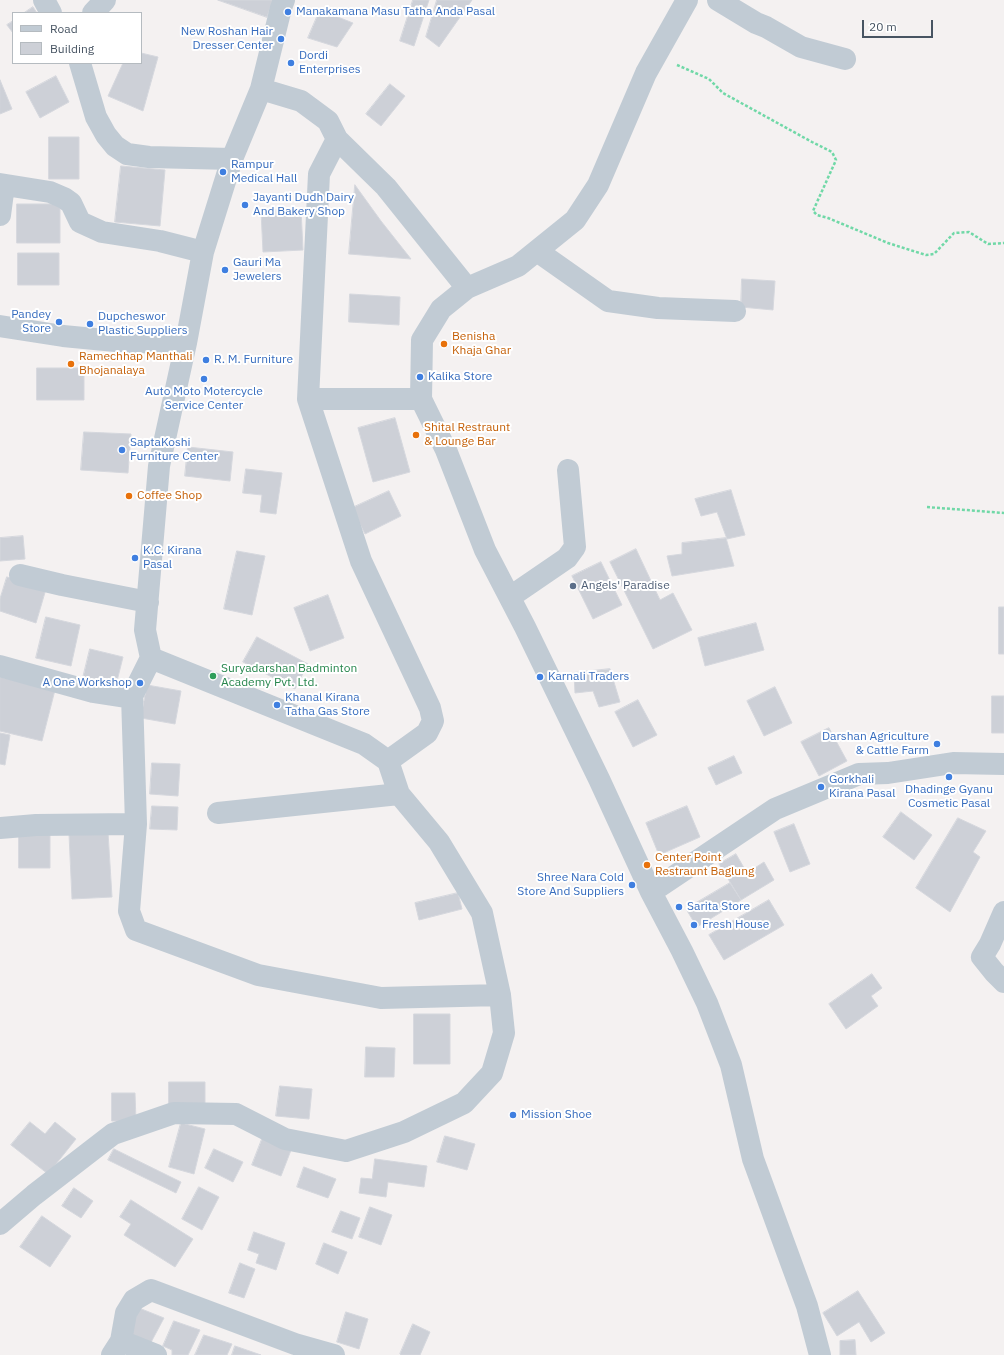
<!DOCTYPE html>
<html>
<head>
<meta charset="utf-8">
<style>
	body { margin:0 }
	#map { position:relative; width:1004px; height:1355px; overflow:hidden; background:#f4f1f1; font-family:"IBM Plex Sans",sans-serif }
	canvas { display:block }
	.legend { position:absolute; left:12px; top:12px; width:130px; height:52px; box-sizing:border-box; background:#fff; border:1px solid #b5bbc0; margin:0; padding:5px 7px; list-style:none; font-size:12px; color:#475462 }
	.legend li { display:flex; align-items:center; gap:8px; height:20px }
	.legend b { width:20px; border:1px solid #b5bbc0 }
	.scale { position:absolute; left:862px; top:20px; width:71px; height:18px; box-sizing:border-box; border:2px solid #475462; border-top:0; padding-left:5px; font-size:12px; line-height:14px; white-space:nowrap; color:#475462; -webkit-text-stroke:3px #fff; paint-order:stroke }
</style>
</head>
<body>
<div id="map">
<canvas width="1004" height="1355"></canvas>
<ul class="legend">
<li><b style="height:5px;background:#c1cbd4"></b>Road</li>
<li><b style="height:11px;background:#cdd0d7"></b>Building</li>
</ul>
<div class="scale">20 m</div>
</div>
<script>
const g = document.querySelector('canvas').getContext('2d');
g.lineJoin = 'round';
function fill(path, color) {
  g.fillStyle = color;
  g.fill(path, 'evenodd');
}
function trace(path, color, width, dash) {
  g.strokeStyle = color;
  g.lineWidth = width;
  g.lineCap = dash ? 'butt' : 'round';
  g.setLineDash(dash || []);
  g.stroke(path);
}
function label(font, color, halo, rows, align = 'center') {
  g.font = font + ' "IBM Plex Sans",sans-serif';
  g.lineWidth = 4;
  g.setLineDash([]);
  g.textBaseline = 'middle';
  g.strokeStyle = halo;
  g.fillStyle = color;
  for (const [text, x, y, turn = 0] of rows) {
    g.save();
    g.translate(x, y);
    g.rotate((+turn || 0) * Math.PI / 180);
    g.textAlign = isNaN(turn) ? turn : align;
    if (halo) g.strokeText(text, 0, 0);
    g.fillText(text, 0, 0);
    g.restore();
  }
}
const building = new Path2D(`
	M218,0H273L267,17Z
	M413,0H429L414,46L400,41Z
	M437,0H472L439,47L426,37Z
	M33,7L37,13H24Z
	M320,10L353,23L337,47L308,38Z
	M13,21V33L7,25Z
	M141,53L158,57L143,111L108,96L123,63H141Z
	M56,76L69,102L40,118L26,92Z
	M0,80L12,109L0,114Z
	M390,84L405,96L381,126L366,114Z
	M49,137H79V179H49Z
	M121,166L165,170L160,226L115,222Z
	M355,185L381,221L411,259L349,254Z
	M17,204H60V243H17Z
	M301,209L303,250L263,252L261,211Z
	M18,253H59V285H18Z
	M742,279L775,281L773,310L741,307Z
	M350,294L400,297L399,325L349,322Z
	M37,368H84V400H37Z
	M395,418L410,472L373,482L358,428Z
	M84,432L131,434L128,473L81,470Z
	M188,447L233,452L230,481L185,476Z
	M246,469L282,473L276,514L260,512L262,495L243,493Z
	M731,490L745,535L727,539L717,512L701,516L695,499Z
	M389,491L401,516L365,534L352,508Z
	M23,536L25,559L0,561V538Z
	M726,538L734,566L672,576L667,556L682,554V543Z
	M636,549L660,600L673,593L692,630L653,649L610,562Z
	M237,551L265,556L252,615L224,609Z
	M601,562L622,605L593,619L572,576Z
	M7,577L46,589L36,623L0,611V599Z
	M328,595L344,638L310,651L294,608Z
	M999,607H1004V654H999Z
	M46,617L80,625L71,666L36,658Z
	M756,623L764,650L705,666L698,638Z
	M257,637L308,664L295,689L243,662Z
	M90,649L123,657L115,689L82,682Z
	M610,669L620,702L599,707L593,691L575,693L574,673Z
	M0,677L55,690L42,741L0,731Z
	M147,685L181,691L175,724L141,718Z
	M775,687L792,723L764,736L747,701Z
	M992,696H1004V733H992Z
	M638,700L657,735L633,747L615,712Z
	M829,728L847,761L819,776L801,742Z
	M0,733L10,735L5,765L0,764Z
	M734,756L742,773L716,785L708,768Z
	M152,763L180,764L178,796L150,794Z
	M152,806L178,807L177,830L150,829Z
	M687,806L700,837L659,855L646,823Z
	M901,812L932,835L914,860L883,837Z
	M958,818L986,831L973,852L980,857L950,912L916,888Z
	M794,824L810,864L790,872L774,832Z
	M108,832L112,897L72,899L69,834Z
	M19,833H50V868H19Z
	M736,854L747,873L764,862L774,880L741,900L719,864Z
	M730,883L741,900L697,927L686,909Z
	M458,893L462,909L419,920L415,903Z
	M769,900L784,925L724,960L709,935Z
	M872,974L882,988L871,996L878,1006L846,1029L829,1004Z
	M414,1014H450V1064H414Z
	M366,1047L395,1048L394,1077H365Z
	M169,1082H205V1105H169Z
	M280,1086L312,1089L309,1119L276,1116Z
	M112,1093H135L136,1121H112Z
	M30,1122L45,1134L55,1122L76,1139L48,1174L11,1145Z
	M181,1123L205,1129L194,1174L169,1167Z
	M264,1134L293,1145L281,1176L252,1165Z
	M445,1136L475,1144L467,1170L437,1162Z
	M114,1149L181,1182L176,1193L108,1160Z
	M214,1149L243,1162L233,1182L205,1168Z
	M375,1159L427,1166L424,1187L388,1182L386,1197L359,1193L361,1178L372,1179Z
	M304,1167L336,1179L328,1198L297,1187Z
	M199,1187L219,1197L202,1230L182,1219Z
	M74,1188L93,1201L81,1218L62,1206Z
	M131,1200L193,1239L175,1267L124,1235L131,1224L120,1217Z
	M370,1207L392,1215L381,1245L359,1237Z
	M341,1211L360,1218L352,1239L332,1232Z
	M42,1216L71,1236L50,1267L20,1247Z
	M254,1232L285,1243L276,1270L256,1263L259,1254L248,1250Z
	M324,1243L347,1252L338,1274L316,1264Z
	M240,1263L255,1269L244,1298L229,1293Z
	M858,1291L885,1333L871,1342L859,1322L837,1336L823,1313Z
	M139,1308L164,1318L148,1348L127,1334Z
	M346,1312L368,1319L359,1349L337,1342Z
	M174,1321L200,1330L188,1355H172V1350L163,1346Z
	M413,1324L430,1332L420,1355H401L400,1354Z
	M204,1335L232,1344L227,1355H195Z
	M855,1340L856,1355H840V1341Z
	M235,1346L261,1355H232Z`);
const path = new Path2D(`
	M677,65L709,79L723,93L812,142L832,152L836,160L813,211L817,215L828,218L888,243L926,255L934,254L954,233L969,232L988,244L1004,243
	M927,507L1004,513`);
const minor = new Path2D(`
	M44,0L51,13
	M687,0L646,73L598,185L575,220L518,266L467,288L441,309L422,340L421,399L446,450L485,550L525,627L599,779L651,892L682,951L707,1003L731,1065L753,1159L807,1306L820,1355
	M718,0L756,23L766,27L801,47L845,59
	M93,13L105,0
	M80,63L96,117L106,135L115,146L127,154L149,157L232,159
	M261,89L301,101L328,121L337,139L386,187L467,288
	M337,139L319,174L308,399L361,561L430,708L433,721L427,733L388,761
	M0,184L50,192L64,198L71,203L80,222L102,232L160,241L203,252
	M0,215L4,185
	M537,251L608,301L658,308L735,311
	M0,326L63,336L126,342L186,343
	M308,399H421
	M20,575L62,585L148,602
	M510,597L567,558L575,547L568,470
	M151,658L132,696L136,824L129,911L136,930L258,975L381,998L500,995
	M0,666L93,692L132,698
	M218,813L399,794
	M0,828L36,825L136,824
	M651,892L775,809L859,774L888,773L953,763L1004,764
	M1004,912L990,944L982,957L994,972L1004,982
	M0,1224L34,1195L113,1134L174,1113L236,1114L285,1139L346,1151L404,1132L464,1103L492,1073L504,1033L500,995L482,913L439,842L399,794L388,761L364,744L151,658L145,630L159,466L186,343L203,252L232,159L261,89L281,8L284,0
	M121,1341L156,1355
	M112,1355L121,1341L126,1313L134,1300L151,1290L295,1344L334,1355`);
const markers = [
	[288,12,4,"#3f7fe0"],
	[281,39,4,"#3f7fe0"],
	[291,63,4,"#3f7fe0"],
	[223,172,4,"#3f7fe0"],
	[245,205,4,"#3f7fe0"],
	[225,270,4,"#3f7fe0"],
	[59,322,4,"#3f7fe0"],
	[90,324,4,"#3f7fe0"],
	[444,344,4,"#e8710a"],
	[206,360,4,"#3f7fe0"],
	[71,364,4,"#e8710a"],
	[420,377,4,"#3f7fe0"],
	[204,379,4,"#3f7fe0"],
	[416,435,4,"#e8710a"],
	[122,450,4,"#3f7fe0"],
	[129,496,4,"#e8710a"],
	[135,558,4,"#3f7fe0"],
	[573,586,4,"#5c6f8a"],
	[213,676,4,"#2e9e5b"],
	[540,677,4,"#3f7fe0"],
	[140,683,4,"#3f7fe0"],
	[277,705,4,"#3f7fe0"],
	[937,744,4,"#3f7fe0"],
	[949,777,4,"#3f7fe0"],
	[821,787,4,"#3f7fe0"],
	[647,865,4,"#e8710a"],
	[632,885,4,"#3f7fe0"],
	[679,907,4,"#3f7fe0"],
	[694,925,4,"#3f7fe0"],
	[513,1115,4,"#3f7fe0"]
];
const shopNames = [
	["Manakamana Masu Tatha Anda Pasal",296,12],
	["New Roshan Hair",273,32,"right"],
	["Dresser Center",273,46,"right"],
	["Dordi",299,56],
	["Enterprises",299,70],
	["Rampur",231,165],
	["Medical Hall",231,179],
	["Jayanti Dudh Dairy",253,198],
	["And Bakery Shop",253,212],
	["Gauri Ma",233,263],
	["Jewelers",233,277],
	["Pandey",51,315,"right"],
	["Store",51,329,"right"],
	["Dupcheswor",98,317],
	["Plastic Suppliers",98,331],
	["R. M. Furniture",214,360],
	["Kalika Store",428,377],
	["Auto Moto Motercycle",204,392,"center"],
	["Service Center",204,406,"center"],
	["SaptaKoshi",130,443],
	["Furniture Center",130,457],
	["K.C. Kirana",143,551],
	["Pasal",143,565],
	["Karnali Traders",548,677],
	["A One Workshop",132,683,"right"],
	["Khanal Kirana",285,698],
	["Tatha Gas Store",285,712],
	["Darshan Agriculture",929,737,"right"],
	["& Cattle Farm",929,751,"right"],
	["Gorkhali",829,780],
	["Kirana Pasal",829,794],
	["Dhadinge Gyanu",949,790,"center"],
	["Cosmetic Pasal",949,804,"center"],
	["Shree Nara Cold",624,878,"right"],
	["Store And Suppliers",624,892,"right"],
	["Sarita Store",687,907],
	["Fresh House",702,925],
	["Mission Shoe",521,1115]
];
const foodNames = [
	["Benisha",452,337],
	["Khaja Ghar",452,351],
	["Ramechhap Manthali",79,357],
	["Bhojanalaya",79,371],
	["Shital Restraunt",424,428],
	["& Lounge Bar",424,442],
	["Coffee Shop",137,496],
	["Center Point",655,858],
	["Restraunt Baglung",655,872]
];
const serviceNames = [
	["Angels' Paradise",581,586]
];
const leisureNames = [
	["Suryadarshan Badminton",221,669],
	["Academy Pvt. Ltd.",221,683]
];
fill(building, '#cdd0d7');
trace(building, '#d5d7dd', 1);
trace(path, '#70d8a7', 2.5, [3, 2]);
trace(minor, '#c1cbd4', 22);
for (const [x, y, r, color] of markers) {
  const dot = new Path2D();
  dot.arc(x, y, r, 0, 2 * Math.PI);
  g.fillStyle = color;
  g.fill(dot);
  trace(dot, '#fff', 1.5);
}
label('12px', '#366cbe', '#fff', shopNames, 'left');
label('12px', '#c56008', '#fff', foodNames, 'left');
label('12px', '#4e5e75', '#fff', serviceNames, 'left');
label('12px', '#27864d', '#fff', leisureNames, 'left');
</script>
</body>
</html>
